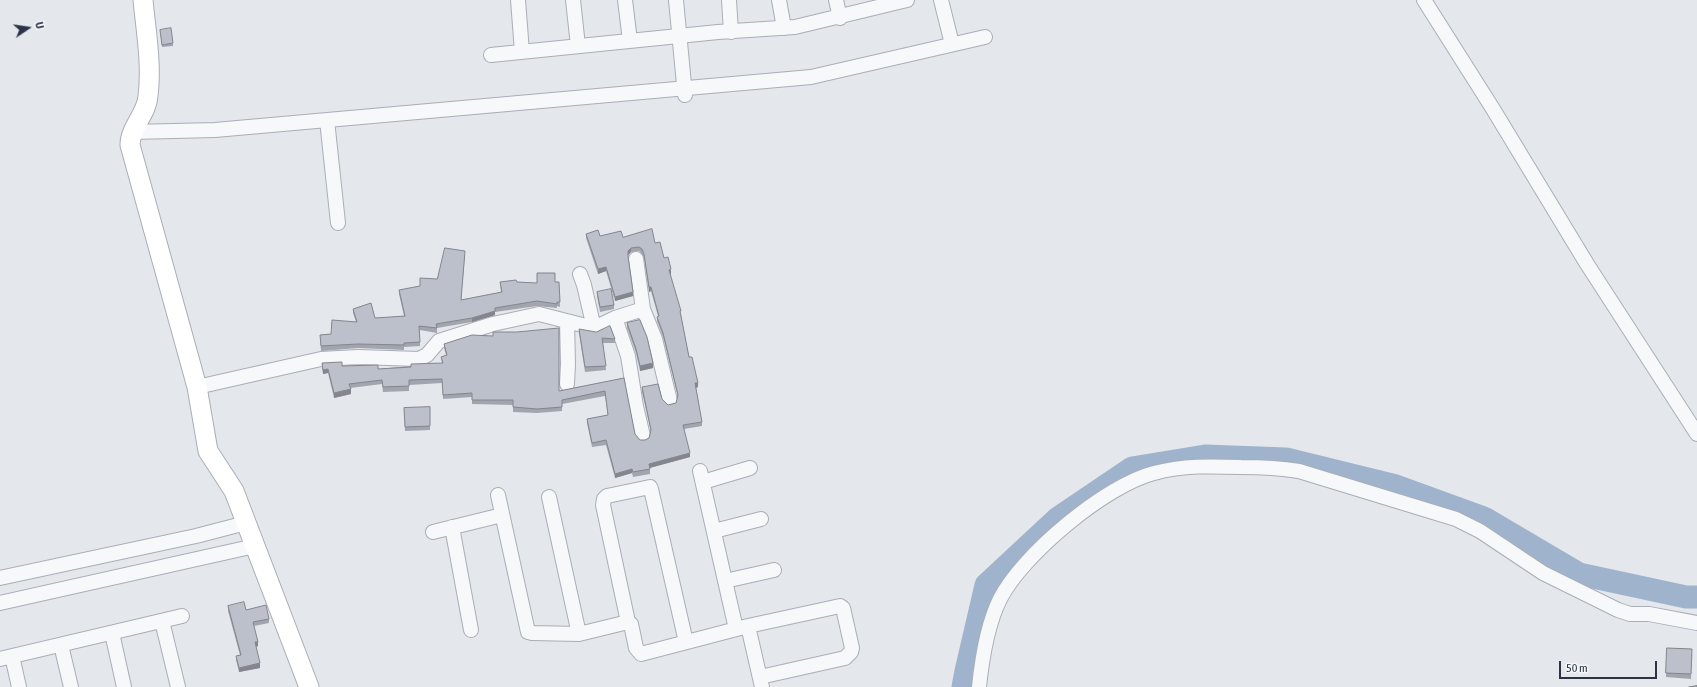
<!DOCTYPE html>
<html>
<head>
<meta charset="utf-8">
<style>
	body { margin:0 }
	#map { position:relative; width:1697px; height:687px; overflow:hidden; background:#e4e7ec; font-family:"Asap Condensed",sans-serif }
	canvas { display:block }
	.north { position:absolute; left:8px; top:8px; width:40px; height:40px; -webkit-text-stroke:3px #f4f6f9; paint-order:stroke; rotate:77deg; font-size:11px; font-weight:700; line-height:16px; text-align:center; color:#2b3445 }
	.north::after { content:''; display:block; margin:auto; width:14px; height:18px; background:#2b3445; clip-path:polygon(50% 0,100% 100%,50% 72%,0 100%) }
	.scale { position:absolute; left:1559px; top:661px; width:98px; height:18px; box-sizing:border-box; border:2px solid #2b3445; border-top:0; padding-left:5px; font-size:12px; line-height:14px; white-space:nowrap; color:#2b3445; -webkit-text-stroke:3px #f4f6f9; paint-order:stroke }
</style>
</head>
<body>
<div id="map">
<canvas width="1697" height="687"></canvas>
<div class="north">U</div>
<div class="scale">50 m</div>
</div>
<script>
const g = document.querySelector('canvas').getContext('2d');
g.lineJoin = 'round';
function trace(path, color, width, dash) {
  g.strokeStyle = color;
  g.lineWidth = width;
  g.lineCap = dash ? 'butt' : 'round';
  g.setLineDash(dash || []);
  g.stroke(path);
}
function fill(path, color) {
  g.fillStyle = color;
  g.fill(path, 'evenodd');
}
const river = new Path2D(`
	M963,687L966,671L986,585L1058,518L1132,468L1205,456L1286,459L1396,486L1484,518L1579,574L1686,597H1697`);
const street = new Path2D(`
	M518,0L522,52
	M573,0L578,46
	M625,0L630,41
	M676,0L685,95
	M729,0L731,32
	M779,0L784,28
	M836,0L840,18
	M941,0L952,44
	M1424,0L1493,109L1587,264L1697,434
	M491,55L718,32L795,27L907,0
	M327,120L338,223
	M132,132L215,130L811,77L985,37
	M636,259L643,309
	M580,274L584,285L594,328
	M615,318L628,356L636,406L643,436
	M567,384L568,364L567,321
	M197,387L321,359L358,357L419,359L427,355L439,341L493,324L539,314L594,328L615,318L643,309L655,339L670,401
	M700,471L736,629
	M703,482L750,468
	M498,495L528,632L532,633L579,634L628,622L631,624L636,648L641,654L748,626L840,606L843,608L852,648L851,652L845,658L760,677
	M549,497L579,634
	M452,527L471,630
	M714,531L761,519
	M433,532L502,515
	M0,578L196,536L246,523
	M725,581L774,570
	M0,603L255,546
	M162,621L178,687
	M628,622L603,505L604,499L607,496L650,487L651,489L686,642
	M748,626L762,687
	M112,633L124,687
	M61,645L71,687
	M12,656L19,687
	M0,659L182,616
	M979,687C982,658 987,625 1000,599C1022,555 1106,485 1154,473C1183,465 1212,466 1241,467C1261,467 1280,468 1299,471L1456,519L1480,531L1543,573L1618,610L1630,614H1649L1697,623`);
const secondary = new Path2D(`
	M143,0C146,31 152,65 148,96C147,114 130,127 130,145L197,387L208,451L234,491L309,687`);
const wall = new Path2D(`
	M160,30L173,43V46L162,47Z
	M586,234L600,236L623,237L655,243L671,274H670L681,315L689,357L698,387L696,388L702,422V426L684,429L690,457L650,468V474L633,477L632,473L615,478L606,445L592,447L587,423V419L608,415L605,396L562,404V411L537,413L513,412V405L472,404V397L443,399L442,383L409,385V391L383,392L382,384L350,388L351,394L334,398L328,373L323,374L322,368V363L342,366L378,369L442,363L441,357L446,355L444,348V344L559,391L624,378L635,434L640,440H645L649,438L651,432L642,392V387L662,399L668,405L676,403L678,397L663,337L657,321V317L658,316L651,291L649,292L644,258L642,254L639,251L631,252L628,255V258L633,296L615,301L606,271L598,274L586,238Z
	M465,255L461,300L501,292L500,282L537,283L555,282H559L560,307L557,306V308L537,306L495,312V315L472,322L437,328V333L420,330V346L404,347V350L358,348L321,351L320,335L331,334L356,322L353,313V309L375,318L404,316L399,294V290L420,286L437,279Z
	M597,292L614,305V309L600,312L597,296Z
	M627,323L653,368L640,371L636,353L627,328Z
	M579,329L615,339V343H603L606,370L585,372L579,333Z
	M430,407V430L405,431L404,408Z
	M228,606L246,610L269,619V623L254,626L258,646L256,647L260,668L239,672L236,660V656L240,655L228,611Z
	M1667,648L1692,649L1691,679L1666,677Z`);
const shadedWall = new Path2D(`
	M631,248V252L628,255V260V251Z
	M606,267V271L598,274V269Z
	M671,269V274H669V270Z
	M649,287H651V291L649,292Z
	M633,292V296L615,301V297Z
	M495,311V315L472,322V318Z
	M653,363V368L640,371V366Z
	M328,369V373L323,374V370Z
	M695,383H698V387L695,388Z
	M351,389V394L334,398V393Z
	M690,453V457L649,468V464Z
	M632,469V473L615,478V474Z
	M255,642H258V646L255,647Z
	M260,663V668L239,672V668Z`);
const building = new Path2D(`
	M171,28L173,43L162,45L160,30Z
	M652,229L655,243L660,242L664,258L668,257L671,269L669,270L681,311H680L689,357H692L698,383H695L702,422L683,425L690,453L649,464L650,469L633,472L632,469L615,474L606,440L592,443L587,419L608,415L605,391L562,400V407L537,409L513,407V400H472V393L443,395L442,379L409,380V386L383,387L382,380L349,384L351,389L334,393L328,369L323,370L322,363L342,362V366L378,365V369L411,367V364L443,363L441,357L447,355L444,344L472,335L493,336V332H517L559,328V391L624,378L635,434L640,440H645L649,438L651,430L642,387L658,384L662,399L668,405L676,403L678,395L663,333L657,317L659,316L651,287H649L644,254L642,249L639,247L631,248L628,251V256L633,292L615,297L606,267L598,269L586,234L598,230L600,236L621,231L623,237Z
	M445,248L465,251L461,300L502,292L500,282L516,280L517,282L537,283V273H555V282H559L560,302H557V304L537,301L495,308V311L472,318L436,324L437,328L419,326L420,342L404,343V345L358,344L321,346L320,335L331,334L332,320L357,322L353,309L371,303L375,318L405,316L399,290L420,286V278L437,279Z
	M611,289L614,305L600,307L597,292Z
	M640,320L647,337L653,363L640,366L636,349L627,323Z
	M610,326L615,339L602,338L606,366L585,367L579,329L596,332Z
	M430,407V426L405,427L404,408Z
	M244,602L246,610L266,605L269,619L253,622L258,642H255L260,663L239,668L236,656L241,655L228,606Z
	M1667,648L1692,649L1691,674L1666,673Z
	M1697,686V687H1689Z`);
trace(river, '#9fb4cc', 23);
trace(street, '#a9aeb7', 16);
trace(secondary, '#a9aeb7', 21);
trace(street, '#f7f8fa', 14);
trace(secondary, '#fff', 19);
fill(wall, '#a1a5ae');
fill(shadedWall, '#83868d');
fill(building, '#bbc0ca');
trace(building, '#83868d', 1);
</script>
</body>
</html>
